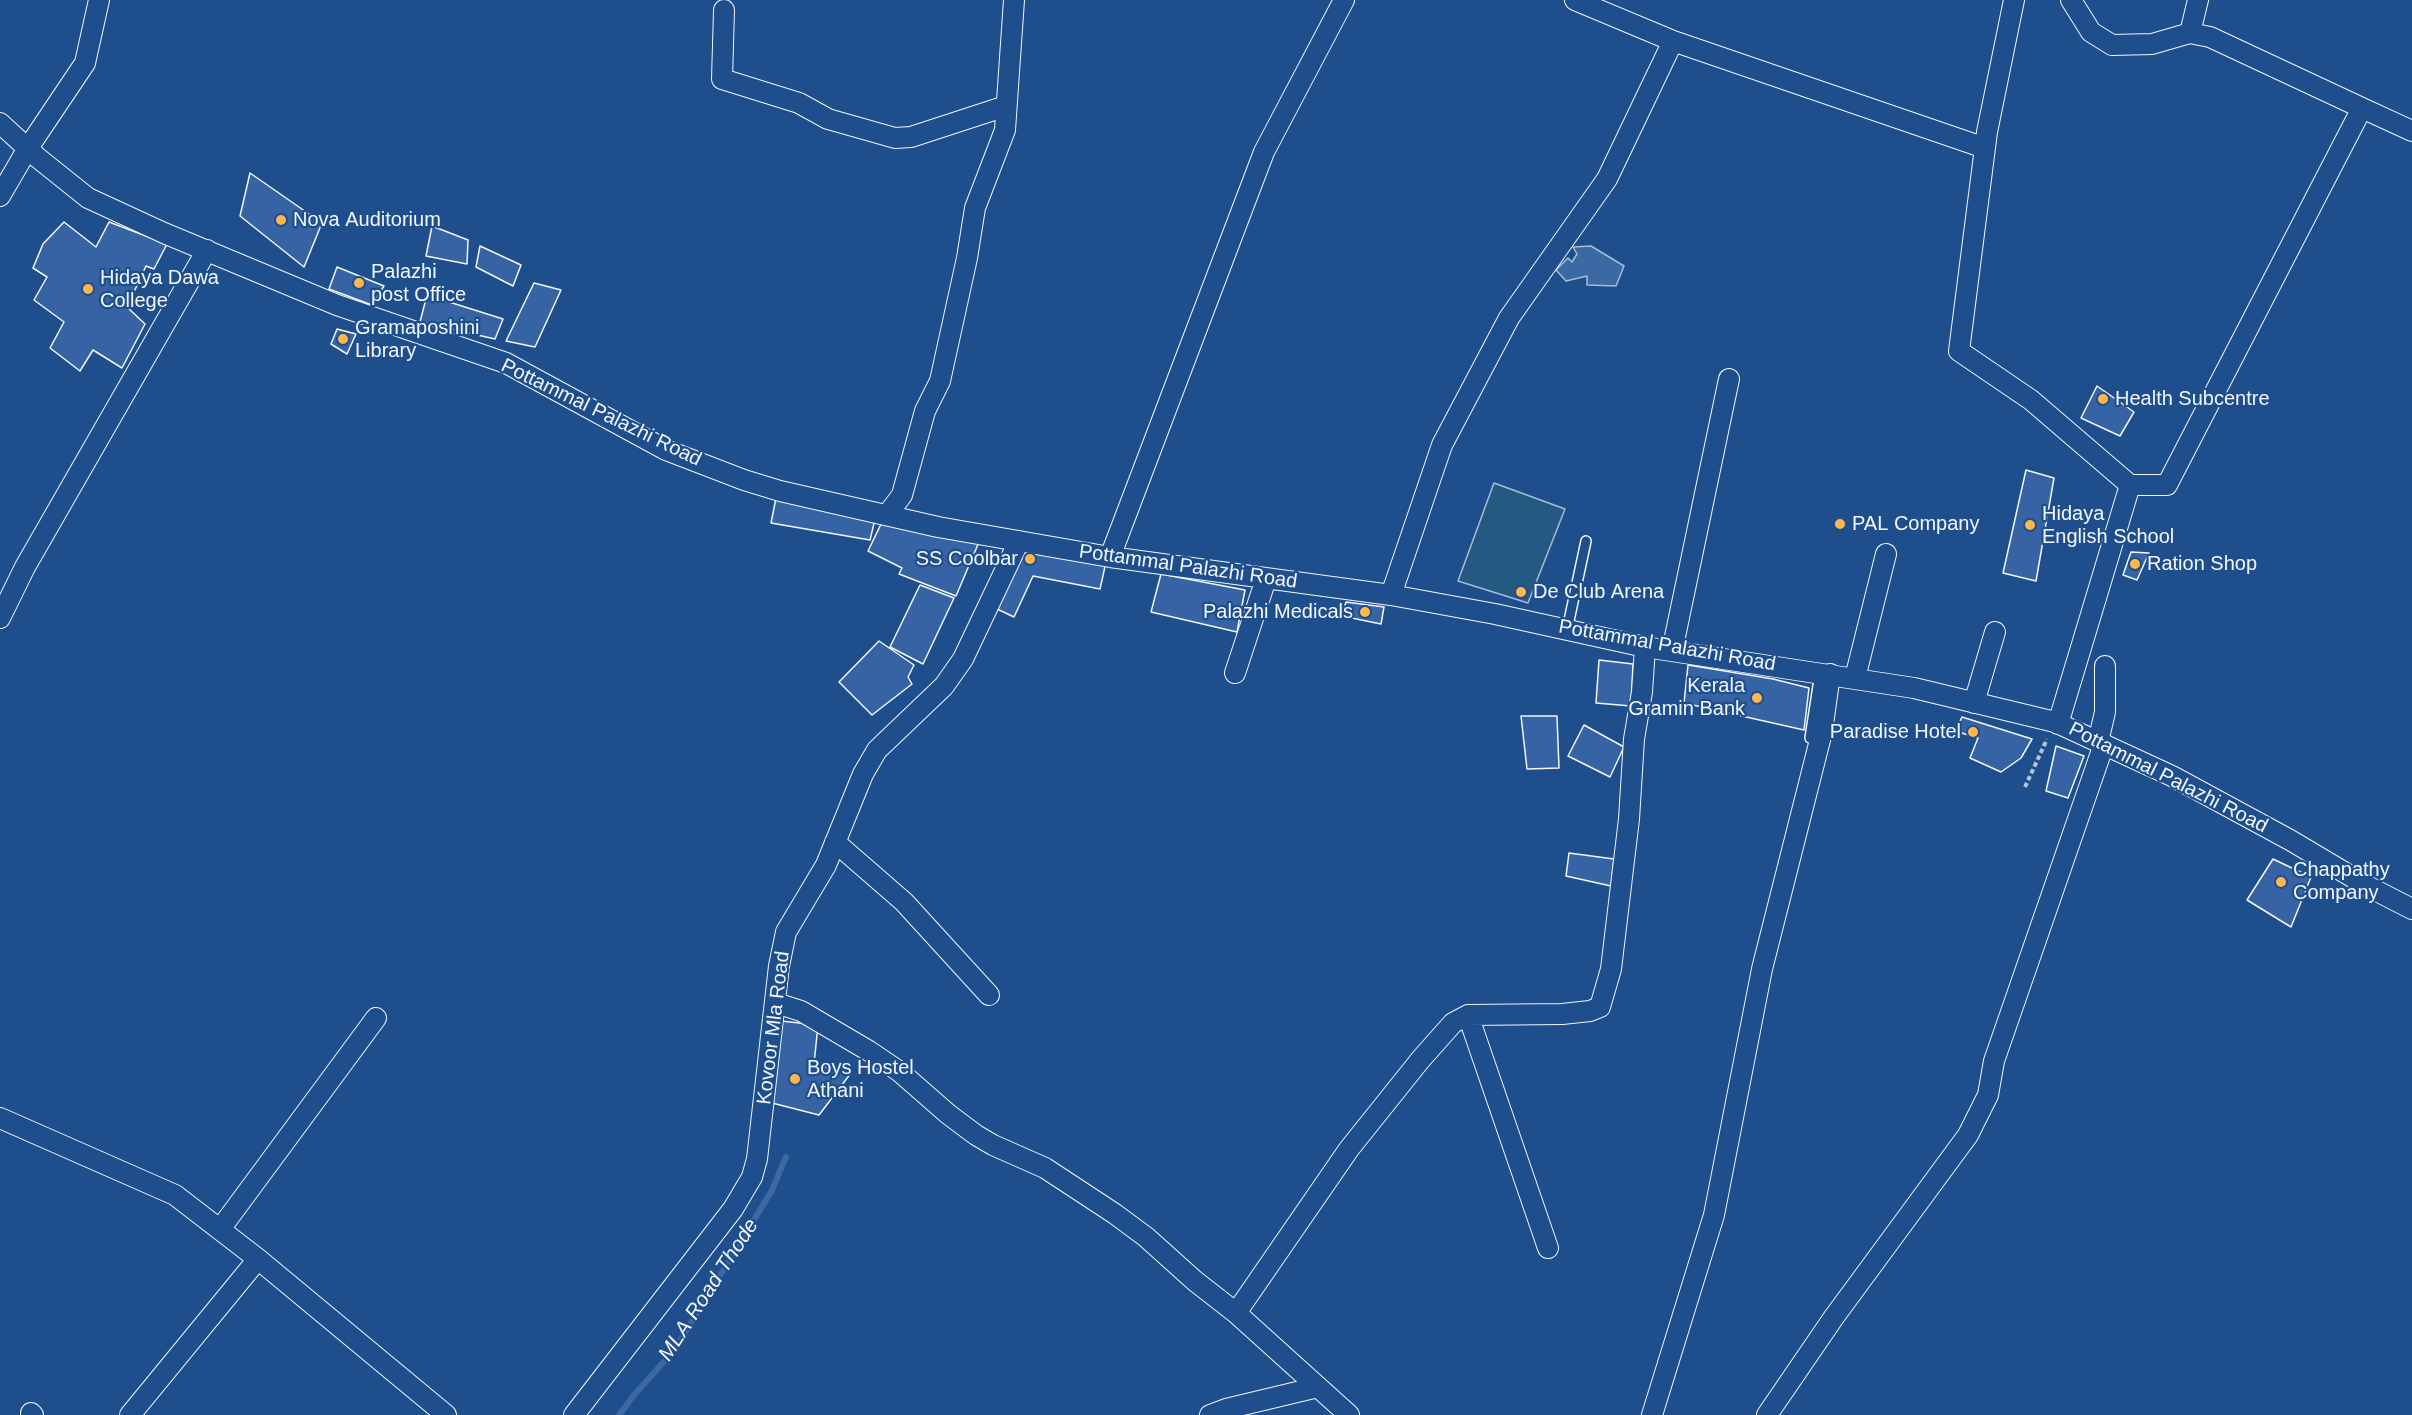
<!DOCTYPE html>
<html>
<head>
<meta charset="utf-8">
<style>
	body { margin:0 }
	canvas { display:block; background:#1f4e8c }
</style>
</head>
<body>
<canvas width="2412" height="1415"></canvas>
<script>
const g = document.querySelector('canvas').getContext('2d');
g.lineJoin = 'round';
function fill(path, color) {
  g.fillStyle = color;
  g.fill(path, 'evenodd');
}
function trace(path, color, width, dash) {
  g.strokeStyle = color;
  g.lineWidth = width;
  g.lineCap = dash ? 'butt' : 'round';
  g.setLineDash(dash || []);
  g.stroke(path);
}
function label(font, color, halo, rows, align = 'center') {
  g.font = font + ' Arial,sans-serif';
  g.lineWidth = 4.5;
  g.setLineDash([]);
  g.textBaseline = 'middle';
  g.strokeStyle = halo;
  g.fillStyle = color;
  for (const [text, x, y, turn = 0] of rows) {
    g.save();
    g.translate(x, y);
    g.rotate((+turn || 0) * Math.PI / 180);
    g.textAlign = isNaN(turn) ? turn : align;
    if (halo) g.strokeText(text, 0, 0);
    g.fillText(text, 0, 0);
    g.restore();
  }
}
const green = new Path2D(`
	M1494,483L1565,509L1528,603L1458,581Z`);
const water = new Path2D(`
	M1591,246L1624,266L1616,286L1587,285V276L1566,281L1556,270L1568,258L1572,262L1577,254L1573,247Z`);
const stream = new Path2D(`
	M619,1415L635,1394L675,1349L771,1192L786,1157`);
const building = new Path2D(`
	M250,173L322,223L304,267L240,216Z
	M64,222L96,247L109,222L167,244L154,269L146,266L127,307L145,324L122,368L93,350L80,371L50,348L64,322L34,300L47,277L33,268L43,244Z
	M432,226L468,240L467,264L426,256Z
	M480,246L521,265L513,286L476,267Z
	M337,267L384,286L372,305L329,289Z
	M534,283L561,290L535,347L506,341Z
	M427,295L503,319L495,339L420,322Z
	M337,329L356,334L347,354L331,344Z
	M2097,386L2134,412L2120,436L2081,418Z
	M2026,470L2054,478L2036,581L2003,573Z
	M776,498L876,515L870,540L771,523Z
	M882,522L979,542L956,596L899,574L902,568L868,551Z
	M1021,544L1106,562L1100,589L1033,576L1014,617L993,607Z
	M2131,552L2149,553L2137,580L2123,575Z
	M1161,574L1245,590L1237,632L1151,612Z
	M920,585L954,598L923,664L890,647Z
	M1346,602L1384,607L1381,624L1342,616Z
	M879,641L914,665L908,677L912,684L872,715L839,682Z
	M1599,660L1633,664L1631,706L1596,703Z
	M1688,665L1773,679L1809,688L1804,730L1684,703Z
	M1521,716H1557L1559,768L1527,769Z
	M1962,717L2032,739L2021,758L2001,772L1970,758L1978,738L1955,731Z
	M1584,725L1624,747L1610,777L1568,756Z
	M2056,746L2084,756L2068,798L2046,791Z
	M1569,853L1614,859L1611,886L1566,876Z
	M2273,859L2311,877L2291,927L2247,900Z
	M781,1021L818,1025L814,1064L851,1073L819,1115L772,1103Z`);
const path = new Path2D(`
	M2025,787L2047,739`);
const lane = new Path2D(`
	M1567,630L1586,541
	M1810,738L1820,673`);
const street = new Path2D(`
	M1575,0L1673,41
	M2014,0L1987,132L1959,351L2031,400L2130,485L2058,724
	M2071,0L2091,32L2112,45L2152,44L2190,33L2210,37L2362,108
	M724,10L722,79L799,103L828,119L895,138L911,137L1006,106
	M2190,33L2198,0
	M0,123L38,158L88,198L164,233L337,305L506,363L666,450L744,480L780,491L938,527L1110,557L1391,595L1495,614L1645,647L1914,688L2055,722L2172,776L2290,840L2369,887L2412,909
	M0,196L28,148L85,63L99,0
	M2130,485H2167L2362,108L2412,131
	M887,515L902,495L925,411L940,381L967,258L975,208L1005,130L1014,0
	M1110,557L1264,152L1344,0
	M1391,595L1442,445L1509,318L1607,179L1673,41L1985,148
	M0,618L25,567L207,250
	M1672,651L1729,379
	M1235,673L1266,579
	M1855,678L1886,554
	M1974,703L1995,632
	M2098,742L2105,712V666
	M835,842L904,902L989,995
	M776,1003L801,1011L869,1051L900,1072L948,1114L976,1135L993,1145L1045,1168L1115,1214L1146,1237L1195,1281L1236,1313L1318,1387L1226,1409L1210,1415
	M1468,1015L1548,1248
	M0,1118L175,1195L258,1259L446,1415
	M221,1228L376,1018
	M1236,1313L1349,1149L1421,1059L1453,1023L1468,1015L1562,1014L1590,1011L1600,1007L1611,969L1629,819L1634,739L1642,692L1645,647
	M1318,1387L1349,1415
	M31,1413L33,1415
	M130,1415L258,1259
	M574,1415L733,1209L752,1177L757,1159L779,966L786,932L826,865L863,774L877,750L944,686L963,659L1019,541
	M1652,1415L1714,1215L1762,969L1822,732L1830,674
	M1767,1415L1834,1317L1968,1135L1988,1095L1994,1061L2104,744`);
const markers = [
	[281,220,6,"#ffb74d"],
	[359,283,6,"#ffb74d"],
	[88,289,6,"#ffb74d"],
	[343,339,6,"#ffb74d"],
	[2103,399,6,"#ffb74d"],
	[1840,524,6,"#ffb74d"],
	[2030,525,6,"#ffb74d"],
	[1030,559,6,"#ffb74d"],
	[2135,564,6,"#ffb74d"],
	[1521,592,6,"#ffb74d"],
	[1365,612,6,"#ffb74d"],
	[1757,698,6,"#ffb74d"],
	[1973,732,6,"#ffb74d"],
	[2281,882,6,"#ffb74d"],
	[795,1079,6,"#ffb74d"]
];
const poiNames = [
	["Nova Auditorium",293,220],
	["Palazhi",371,272],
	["post Office",371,295],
	["Hidaya Dawa",100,278],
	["College",100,301],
	["Gramaposhini",355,328],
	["Library",355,351],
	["Health Subcentre",2115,399],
	["Hidaya",2042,514],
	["English School",2042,537],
	["PAL Company",1852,524],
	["SS Coolbar",1018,559,"right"],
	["Ration Shop",2147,564],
	["De Club Arena",1533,592],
	["Palazhi Medicals",1353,612,"right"],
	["Kerala",1745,686,"right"],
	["Gramin Bank",1745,709,"right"],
	["Paradise Hotel",1961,732,"right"],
	["Chappathy",2293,870],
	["Company",2293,893],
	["Boys Hostel",807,1068],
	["Athani",807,1091]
];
const streetNames = [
	["Pottammal Palazhi Road",601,413,26],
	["Pottammal Palazhi Road",1188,567,8],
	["Pottammal Palazhi Road",1667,646,10],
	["Pottammal Palazhi Road",2168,778,27],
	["Kovoor Mla Road",774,1028,-83]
];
const waterNames = [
	["MLA Road Thode",709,1290,-57]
];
fill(green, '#245a82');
trace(green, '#a8bbd7', 1.5);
fill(water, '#3b69a3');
trace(water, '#a8bbd7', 1.5);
trace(stream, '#3b69a3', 6);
fill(building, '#3563a3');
trace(building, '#f2f6ff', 1.5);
trace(lane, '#f2f6ff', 12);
trace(street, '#f2f6ff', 22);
trace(path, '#b3c4dc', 4, [4.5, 3]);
trace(lane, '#1f4e8c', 9);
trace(street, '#1f4e8c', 20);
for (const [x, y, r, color] of markers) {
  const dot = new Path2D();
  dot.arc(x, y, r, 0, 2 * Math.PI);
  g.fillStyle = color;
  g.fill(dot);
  trace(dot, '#1f4e8c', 2);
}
label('20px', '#f2f6ff', '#1f4e8c', poiNames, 'left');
label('20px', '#f2f6ff', '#1f4e8c', streetNames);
label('italic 21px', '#f2f6ff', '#1f4e8c', waterNames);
</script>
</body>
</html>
